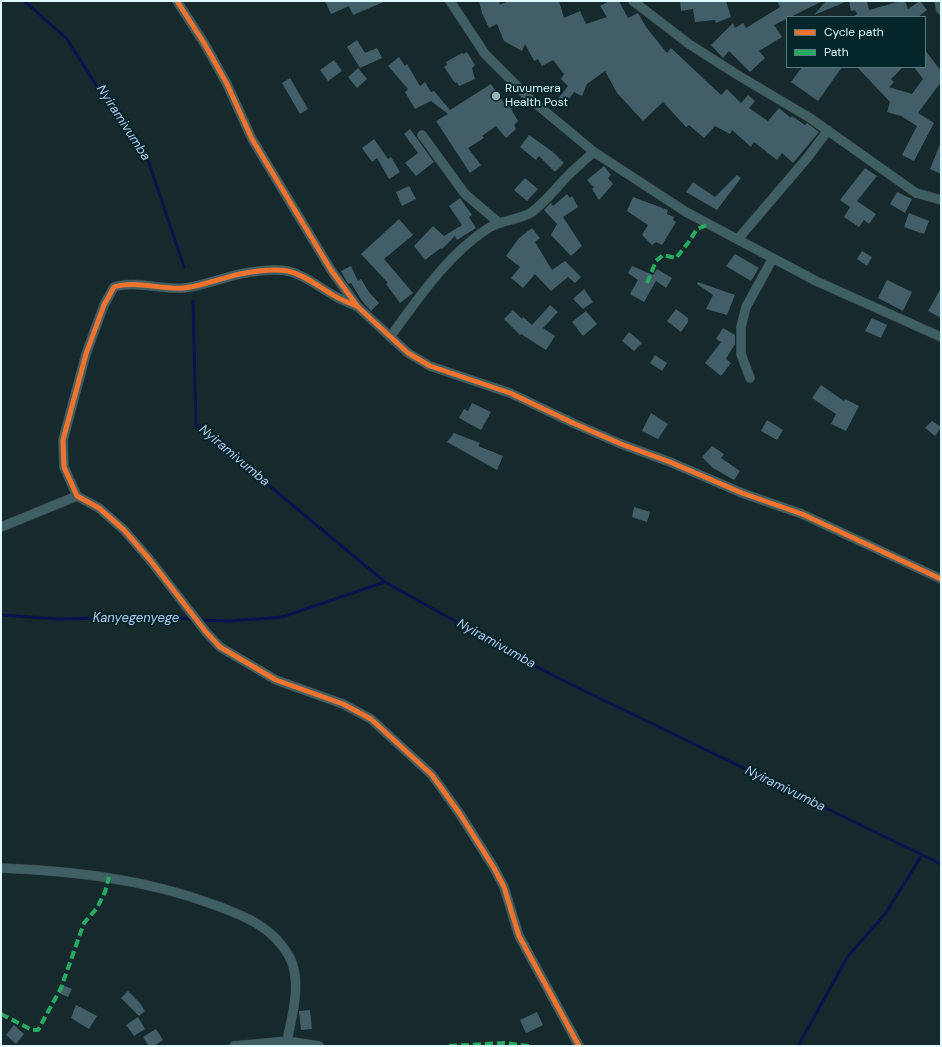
<!DOCTYPE html>
<html>
<head>
<meta charset="utf-8">
<style>
	body { margin:0 }
	#map { position:relative; width:942px; height:1047px; overflow:hidden; background:#16292c; font-family:"DM Sans",sans-serif }
	canvas { display:block }
	.frame { position:absolute; inset:0; border:2px solid #defaff; pointer-events:none }
	.legend { position:absolute; left:786px; top:16px; width:140px; height:52px; box-sizing:border-box; background:#03262b; border:1px solid #5b7b80; margin:0; padding:5px 7px; list-style:none; font-size:12px; color:#defaff }
	.legend li { display:flex; align-items:center; gap:8px; height:20px }
	.legend b { width:20px; border:1px solid #5b7b80 }
</style>
</head>
<body>
<div id="map">
<canvas width="942" height="1047"></canvas>
<div class="frame"></div>
<ul class="legend">
<li><b style="height:5px;background:#ef722f"></b>Cycle path</li>
<li><b style="height:5px;background:#26ab63"></b>Path</li>
</ul>
</div>
<script>
const g = document.querySelector('canvas').getContext('2d');
g.lineJoin = 'round';
function trace(path, color, width, dash) {
  g.strokeStyle = color;
  g.lineWidth = width;
  g.lineCap = dash ? 'butt' : 'round';
  g.setLineDash(dash || []);
  g.stroke(path);
}
function fill(path, color) {
  g.fillStyle = color;
  g.fill(path, 'evenodd');
}
function label(font, color, halo, rows, align = 'center') {
  g.font = font + ' "DM Sans",sans-serif';
  g.lineWidth = 4;
  g.setLineDash([]);
  g.textBaseline = 'middle';
  g.strokeStyle = halo;
  g.fillStyle = color;
  for (const [text, x, y, turn = 0] of rows) {
    g.save();
    g.translate(x, y);
    g.rotate((+turn || 0) * Math.PI / 180);
    g.textAlign = isNaN(turn) ? turn : align;
    if (halo) g.strokeText(text, 0, 0);
    g.fillText(text, 0, 0);
    g.restore();
  }
}
const stream = new Path2D(`
	M24,1L67,39L98,88L148,160L184,267
	M193,301L196,425L385,582L554,676L941,864
	M1,615L59,619L146,617L193,619
	M199,620L230,621L282,617L385,582
	M798,1046L848,956L885,914L922,855`);
const building = new Path2D(`
	M325,1H386L353,15L349,6L331,14Z
	M479,1H499L500,5L508,1H559L564,18L580,11L586,24L607,17L600,6L609,1H619L628,18L638,13L646,27L667,53L671,48L721,95L727,89L741,103L748,95L755,101L749,108L768,121L779,108L791,118L792,116L805,125L807,123L819,132L793,163L782,153L777,160L754,142L751,147L732,130L730,134L715,126L704,138L689,125L686,127L663,102L643,121L617,93L605,71L587,84L582,96L574,92L566,103L557,100L568,86L561,79L564,74L553,60L542,66L538,59L534,61L525,44L522,51L504,41L497,24L489,28L482,13Z
	M680,1H726L731,17L716,23L715,20L695,22L693,9L681,11Z
	M777,1H823L774,25L782,37L759,51L765,58L750,72L729,51L723,58L711,45L733,23L735,28L743,23L746,28L780,7Z
	M826,1H848L814,15Z
	M849,1H867L869,10L901,1H905L908,9L920,1L927,10L918,17H852L857,14L855,10L851,11Z
	M357,40L365,53L377,48L382,58L360,68L347,47Z
	M925,50L941,71V82L918,113L934,123L914,161L902,155L917,126L901,116L887,112L890,102L857,67H903L891,79L894,82L889,87L912,94L923,79L914,67H925Z
	M467,52L475,65L472,68L475,79L459,86L457,82L455,83L444,67L447,65L446,62L462,53L464,54Z
	M399,57L405,66L407,64L420,86L425,82L431,92L434,91L450,110L491,84L504,103L507,100L512,108L511,109L518,121L514,125L516,129L506,138L496,126L482,136L484,138L468,148L481,165L470,173L436,121L448,114L431,101L415,109L405,92L408,89L388,66Z
	M334,60L342,71L328,81L320,70Z
	M802,67H842L818,101L791,82Z
	M358,68L367,79L357,88L348,77Z
	M290,78L308,109L300,114L282,83Z
	M410,129L434,162L416,176L405,163L418,153L404,134Z
	M529,135L553,152L564,163L555,172L539,156L536,160L520,147Z
	M374,139L388,159L391,157L400,172L389,179L377,158L372,162L362,148Z
	M941,142V174L930,169Z
	M604,166L611,175L608,178L613,184L599,200L592,189L594,187L587,180Z
	M865,168L877,176L857,201L876,214L869,224L864,220L859,227L844,217L850,207L840,200Z
	M737,175L741,178L717,210L686,192L693,182L715,197Z
	M525,178L538,189L527,201L514,190Z
	M409,186L416,199L402,206L396,192Z
	M897,192L912,199L905,213L890,204Z
	M567,194L570,198L572,196L578,207L563,217L582,246L571,256L551,235L557,224L544,210L551,203L553,206Z
	M633,197L668,210L667,214L674,217L673,220L676,222L662,245L656,242L652,245L642,235L648,225L627,211Z
	M460,198L472,215L469,217L476,228L457,240L455,236L442,249L441,248L425,260L414,246L433,226L444,236L462,225L449,206Z
	M909,213L929,221L924,234L904,227Z
	M399,219L413,235L384,259L413,293L400,303L386,284L388,283L361,254Z
	M532,228L540,238L535,242L552,270L565,261L581,277L575,283L568,277L551,291L535,274L523,288L511,278L520,267L506,256L519,238Z
	M862,251L872,257L867,266L857,259Z
	M735,254L759,268L751,281L726,266Z
	M351,266L358,281L361,279L369,292L379,303L371,311L362,301L351,283L348,284L341,271Z
	M632,266L653,275L657,269L672,278L666,288L656,281L644,302L630,294L638,280L628,273Z
	M887,280L912,292L903,311L878,298Z
	M698,282L735,295L727,315L706,309L713,295L697,284Z
	M941,288V318L928,311Z
	M584,289L593,302L583,309L573,299Z
	M550,305L558,312L543,328L555,336L546,350L521,334L520,335L504,319L513,310L522,319L523,317L532,325Z
	M676,309L688,318V322L681,332L667,321Z
	M586,311L597,324L583,336L572,322Z
	M872,318L887,325L881,338L865,331Z
	M723,328L735,335V344L726,359L731,363L721,376L705,363L721,342L716,339Z
	M629,332L642,343L634,351L622,341Z
	M655,355L667,363L662,371L650,363Z
	M821,385L844,401L845,399L859,406L846,431L831,424L836,414L812,398Z
	M472,403L491,412L481,430L459,418L464,409L468,411Z
	M651,413L668,424L658,439L642,431Z
	M767,420L783,430L777,440L761,431Z
	M932,421L941,427L935,436L925,428Z
	M454,433L480,443L478,446L503,456L497,470L447,442Z
	M712,446L724,454L721,458L740,471L734,480L713,468L702,457Z
	M634,507L650,512L647,522L632,517Z
	M63,985L72,989L68,997L59,993Z
	M128,991L139,1002L145,1011L139,1016L121,998Z
	M76,1005L97,1016L89,1029L71,1018Z
	M310,1010L312,1029L301,1030L299,1011Z
	M537,1012L543,1025L526,1033L520,1020Z
	M138,1017L145,1029L134,1036L126,1025Z
	M14,1025L24,1034L16,1044L6,1035Z
	M156,1029L163,1040L154,1046H149L143,1037Z`);
const minor = new Path2D(`
	M177,1L204,43L227,84L252,139L331,270L358,307L408,353L430,366L510,393L573,423L621,444L670,462L742,493L802,514L941,579
	M450,1L485,54L529,98L594,152L686,212L816,281L941,337
	M633,1L689,44L736,74L810,118L916,193L941,200
	M939,1L941,10
	M422,135L465,194L498,222
	M738,239L808,157L828,130
	M358,307C350,303 341,300 333,295C319,287 305,275 288,271C272,268 255,271 240,274C221,278 203,286 184,288C161,290 135,280 114,287L104,305L86,354L63,440L64,467L77,496L99,508L124,530L150,560L206,632L220,647L276,680L343,704L371,719L432,775L460,814L494,868L504,887L519,936L579,1046
	M390,337C418,299 447,255 487,229C502,219 518,221 532,212C543,204 552,193 561,183C571,172 582,162 594,152
	M750,378L741,354V327L746,307L773,258
	M1,527L77,496
	M1,868C73,871 144,879 212,904C243,915 274,927 290,958C302,983 292,1016 287,1041
	M234,1046L287,1041L319,1046`);
const quiet = new Path2D(`
	M647,283L656,261L663,255L676,258L688,243L697,229L710,224
	M1,1014L32,1030H38L61,988L84,923L97,908L105,892L109,877
	M449,1046L504,1043L529,1046`);
const cycleway = new Path2D(`
	M177,1L204,43L227,84L252,139L331,270L358,307L408,353L430,366L510,393L573,423L621,444L670,462L742,493L802,514L941,579
	M358,307C350,303 341,300 333,295C319,287 305,275 288,271C272,268 255,271 240,274C221,278 203,286 184,288C161,290 135,280 114,287L104,305L86,354L63,440L64,467L77,496L99,508L124,530L150,560L206,632L220,647L276,680L343,704L371,719L432,775L460,814L494,868L504,887L519,936L579,1046`);
const markers = [
	[496,96,5,"#98b1b5"]
];
const poiNames = [
	["Ruvumera",505,89],
	["Health Post",505,103]
];
const waterNames = [
	["Nyiramivumba",123,123,57],
	["Nyiramivumba",234,456,40],
	["Kanyegenyege",136,619],
	["Nyiramivumba",496,644,29],
	["Nyiramivumba",785,789,26]
];
trace(stream, '#0a134d', 3);
fill(building, '#425f69');
trace(minor, '#364446', 10);
trace(minor, '#3f5f63', 9);
trace(quiet, '#26ab63', 4, [8, 4]);
trace(cycleway, '#ef722f', 5);
for (const [x, y, r, color] of markers) {
  const dot = new Path2D();
  dot.arc(x, y, r, 0, 2 * Math.PI);
  g.fillStyle = color;
  g.fill(dot);
  trace(dot, '#03262b', 1.5);
}
label('12px', '#defaff', '#03262b', poiNames, 'left');
label('italic 13px', '#b9c8ef', '#03262b', waterNames);
</script>
</body>
</html>
